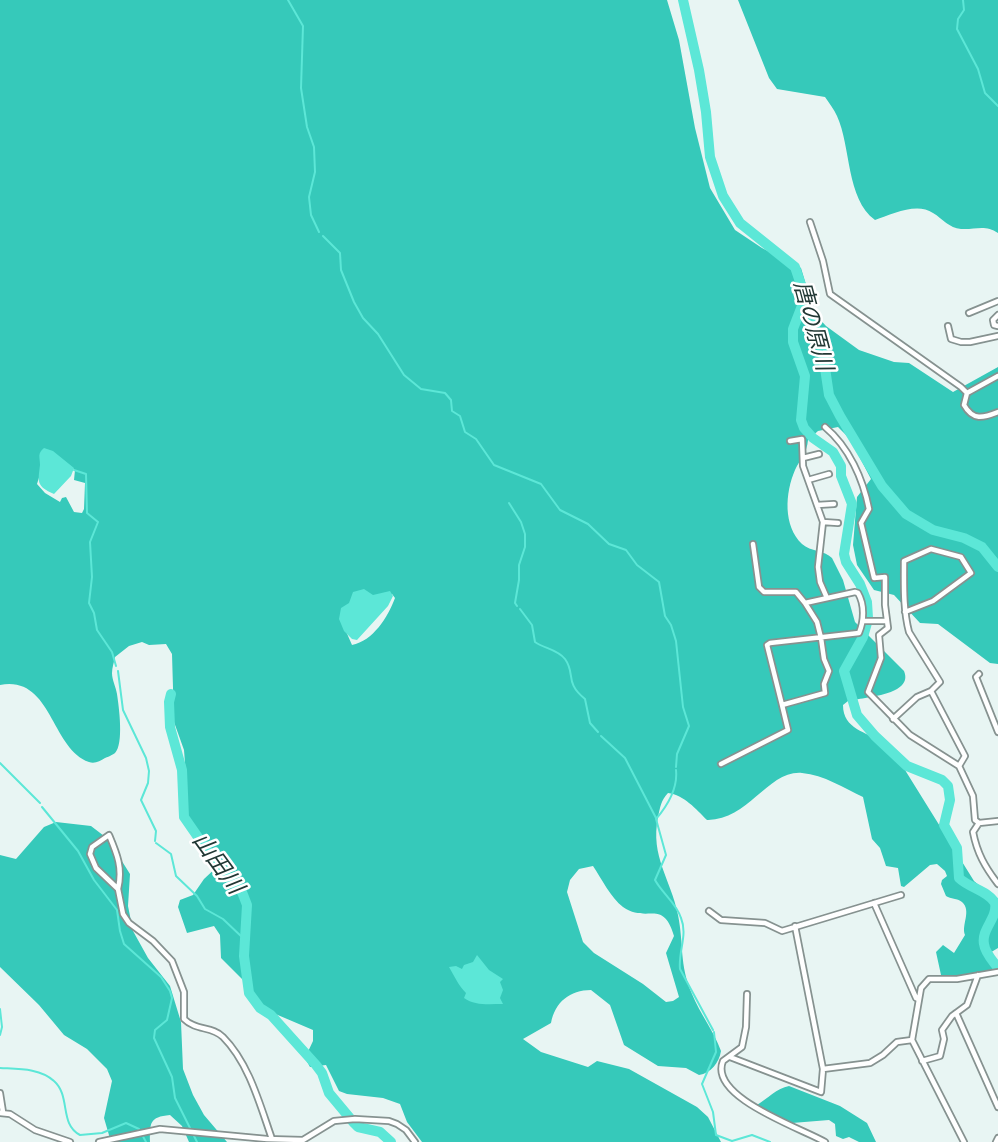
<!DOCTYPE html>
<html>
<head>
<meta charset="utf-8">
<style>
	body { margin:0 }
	canvas { display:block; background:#e8f5f3 }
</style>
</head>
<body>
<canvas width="998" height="1142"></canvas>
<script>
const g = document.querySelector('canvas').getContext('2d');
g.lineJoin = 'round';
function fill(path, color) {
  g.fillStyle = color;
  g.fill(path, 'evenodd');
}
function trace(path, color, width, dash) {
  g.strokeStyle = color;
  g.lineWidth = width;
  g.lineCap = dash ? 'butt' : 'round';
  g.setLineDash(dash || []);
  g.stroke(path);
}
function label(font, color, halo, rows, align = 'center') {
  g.font = font + ' "Space Grotesk","Noto Sans JP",sans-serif';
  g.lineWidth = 5;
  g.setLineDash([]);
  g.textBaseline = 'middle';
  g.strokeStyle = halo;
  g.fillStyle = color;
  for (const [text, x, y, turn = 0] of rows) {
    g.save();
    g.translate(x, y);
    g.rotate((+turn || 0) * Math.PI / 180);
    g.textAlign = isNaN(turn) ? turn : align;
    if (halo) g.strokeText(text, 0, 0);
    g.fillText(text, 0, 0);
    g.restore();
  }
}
const forest = new Path2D(`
	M0,0H667L679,40L695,128L710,188L735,230L762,248L801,268L815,314L826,326L859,350L894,362L909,363L953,392L998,367V664L990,663L938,624L920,623L894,595L874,590L857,565L853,545L857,497L871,479L850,439L838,427L818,431L808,440C807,453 800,459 795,470C785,493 783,526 802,544C811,552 824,550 832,558L843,580L855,622L904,671C914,695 865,697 848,701L843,705C843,730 867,731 882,743C891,750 898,760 905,770L974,881L992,896L998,904V948L988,954L996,968L995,971L958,977L941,975L936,952L943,945L954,953L965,935C961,925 972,911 962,902C957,898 951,899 946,896L941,884L942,880L947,876L945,871L937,864L930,865L904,887L901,886L898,868L886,866L880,848L872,839L863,797C844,788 824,775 802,773C768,770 748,821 707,820C696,809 684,795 668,793C661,800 660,808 658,817C650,857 671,879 678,915C684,945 679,964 692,994C700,1014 714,1031 721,1051C719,1063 711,1073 699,1075L686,1068L658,1066L624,1045L610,1005L591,990C570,990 555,1002 551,1023L523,1039L541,1052L588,1067L597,1061L629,1069L697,1107L708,1117L721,1142H422L407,1122L400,1104L383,1098L347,1094L339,1091L326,1065L310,1067L305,1058L313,1041V1030L259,1007L253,1001L250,987L221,958L220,935L214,926L187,933L178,907L180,900L193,895L204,879L220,864L181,810V804L187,789L184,750L174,722L172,654L166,644L149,645L142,642L129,646L115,657C114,662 112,668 112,673C112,680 116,687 117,694C119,707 124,744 115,753C114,754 106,758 105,758C100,761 95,764 89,762C51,749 52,675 0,685ZM42,468H72L75,470L74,480L85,483L84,509L82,513L74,512L66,497L62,498L60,502L45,493L37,484ZM392,594L395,598C388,617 373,641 352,645L345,629L352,602ZM593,866C601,878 611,898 623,907C647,924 663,898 674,936L666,953L679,997L673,1001L666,1002L643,984L594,953L583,942L567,892L570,880L579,869Z
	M738,0H998V233C985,224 975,230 961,229C949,228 943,219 933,213C917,202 892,214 875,220C846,199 851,146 837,116C834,109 829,103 825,97L777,89L769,78Z
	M56,822L91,826L108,839L130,874L128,906L133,931L148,958L170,986L181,1022L183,1069L193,1095L204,1115L227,1142H189L182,1126L170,1115C149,1117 150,1123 150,1142H111L104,1118L112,1081L107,1069L87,1049L64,1035L39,1005L0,967V855L16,859L44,827Z
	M789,1086L840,1106L867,1123L876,1142H859L849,1137L843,1139L836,1136L835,1124L829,1120L792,1123L757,1105C767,1099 777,1088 789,1086Z`);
const water = new Path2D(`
	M44,448L53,451L74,468L71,476L54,494C36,486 38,482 40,465C40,456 37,454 44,448Z
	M364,589L373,595L390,591L393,596L388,606L357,640L352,639L344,631L339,619L341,608L349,603L353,592Z
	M477,955L489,970L503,979L500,982L503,990L500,998L503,1004C489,1004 475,1006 464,998L466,993C458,985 455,977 449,967L456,966L462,969L464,965L473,962Z`);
const stream = new Path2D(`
	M288,0L303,26L301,88L307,127L314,147L315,172L309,197L311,215L319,232
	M963,0L964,10L958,19L957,29L978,69L985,93L998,106
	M323,236L340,253L341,270L354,302L363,318L378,334L404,375L421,389L445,393L451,400L452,411L460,416L465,432L476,439L494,465L541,484L560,510L588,524L609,544L626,550L637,565L659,582L665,616L671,625L676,641L683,707L689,726L677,754L676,767
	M74,470L86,474L87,513L98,522L90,542L92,577L89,603L94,613L97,630L112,652L116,666
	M509,503L521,522L525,534V547L519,565V580L515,603L517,606
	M520,609L532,625L535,642C545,649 557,649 565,659C576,674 564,682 585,699L590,723L598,732
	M118,671L123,710L146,758L149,771L148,783L141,800L156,831L155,841
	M601,736L625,758L656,818
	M0,763L40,803
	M676,770C678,789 668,805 656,819L666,855L655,880C662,893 677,904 681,918C688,935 678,952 680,969L713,1030
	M42,807L78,851L94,880L117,910L120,931L124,944L161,977L170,991L172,998L167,1020L155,1030L154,1038L172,1077L175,1098L197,1142
	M156,843L171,854L176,876L197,896L205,909L223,919L243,938
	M0,1009L2,1027L0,1035
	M714,1032L716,1052L702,1084L713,1112L716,1135L732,1141L752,1135L770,1142
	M0,1068C18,1069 40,1068 54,1081C71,1096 59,1124 80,1135L102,1133L126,1123L139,1129L146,1142`);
const river = new Path2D(`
	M683,0L699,70L706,112L710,157L723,196L740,223L795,267L822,348L829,395L840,416L882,486L906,514L933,530L964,538L982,547L998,567
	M805,298L793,329V342L805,376L801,420L804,428L813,438L833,452L841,466V476L852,504L844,554L846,562L860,584L867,602L868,618
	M867,623L863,637L844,671L857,715L875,736L907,766L942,780L948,786L950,800L944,825L957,848L959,878C969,888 989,891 995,903C998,918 981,929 984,944C985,953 993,961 998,968
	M171,694L169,702L170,727L182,770L184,817L220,869L242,892L247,905L244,956L249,993L260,1008L271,1015L316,1065L322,1073L329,1093L354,1123L358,1127L380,1132L391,1142`);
const street = new Path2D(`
	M810,222L823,261L830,294L961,387L967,393
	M969,313L998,301
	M998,315L993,320L994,325L998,326
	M948,326L951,339L961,342H970L998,336
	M998,376L967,393L964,405C973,421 983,418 998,412
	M825,427C849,447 863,479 869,509L861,523L874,578L885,577V605L888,628L879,635L881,658L868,692L910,735L959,766L973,796L975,820L979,823
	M790,441L802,439L803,466L823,522L818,567L820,582L827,598
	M803,458L819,454
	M808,480L829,474
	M817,505L834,504
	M823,522L838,523
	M753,544L759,587L764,592H796L805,603L855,592L858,593C865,605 864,621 859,633L770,643L767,645L782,705L825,693L824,684L829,671L824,659L821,638
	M805,603L817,622L821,638
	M863,621H887
	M979,674L976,677L998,732
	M931,691L965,756L959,766
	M893,719L917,697L931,691L940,682L909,632C903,609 904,585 904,561L931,549L961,557L971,573L933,601L905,612
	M721,764L788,730L782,705
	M979,823L973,832C977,853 985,867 998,884
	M979,823L998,821
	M118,889C123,868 117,854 109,835L92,847L90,854L96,868L118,889L123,914L129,923L153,941L172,961L184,992V1019C196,1031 212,1026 223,1037C249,1063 260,1105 272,1139
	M874,903L916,998L918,999
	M709,911L721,920L765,923L782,931L901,895
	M747,994L746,1027L742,1047L723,1061C708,1097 801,1128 825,1142
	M956,1013L998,1107
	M912,1040L964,1142
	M730,1057L821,1092L823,1069L795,926
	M922,1061L940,1056L944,1039L942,1030L952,1016L967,1005L978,975
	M823,1069L870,1063L883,1055L897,1042L912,1040L921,988L929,979H957L998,972
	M0,1093L3,1112
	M0,1113L10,1114L35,1130L70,1142
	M99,1142L160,1129L267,1139L303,1140L334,1121L355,1119L389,1121L397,1124L406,1130L415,1142
	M996,1142L998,1138`);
const waterNames = [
	["唐の原川",812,326,75],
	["山田川",217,864,54]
];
fill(forest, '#36c9ba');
fill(water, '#5ce7d7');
trace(stream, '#5ce7d7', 2);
trace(river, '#5ce7d7', 10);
trace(street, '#869290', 8);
trace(street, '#fff', 4.5);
label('italic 23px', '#213835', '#fff', waterNames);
</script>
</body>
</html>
